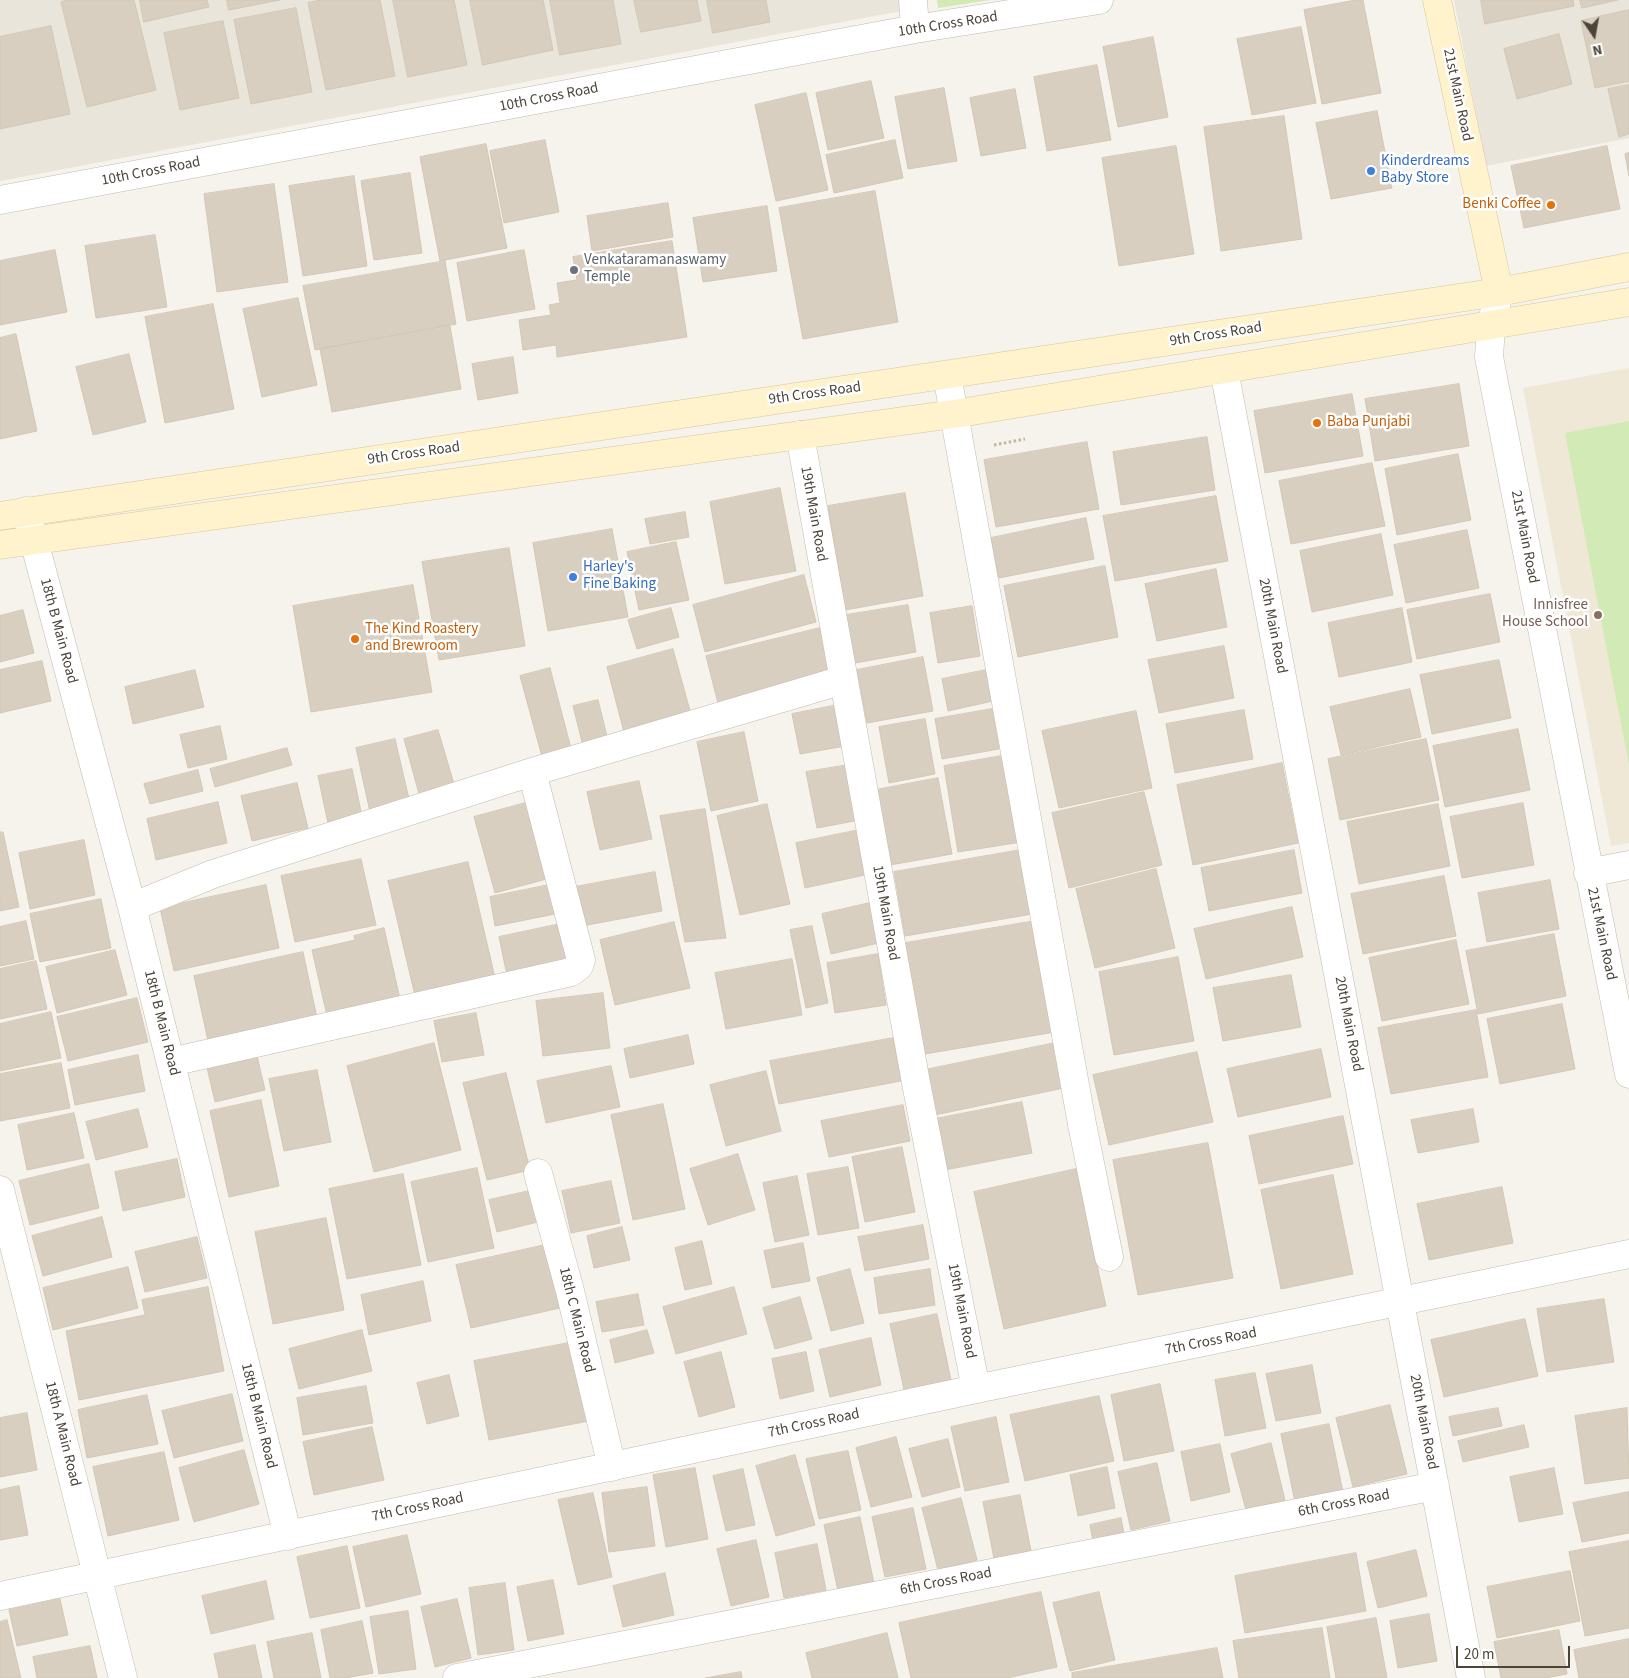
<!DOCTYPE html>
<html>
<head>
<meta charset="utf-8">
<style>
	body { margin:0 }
	#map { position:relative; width:1629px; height:1678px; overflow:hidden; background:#f6f3ec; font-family:"Source Sans 3",sans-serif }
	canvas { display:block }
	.north { position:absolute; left:1569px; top:10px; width:50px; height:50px; -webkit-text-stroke:4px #fff; paint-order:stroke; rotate:168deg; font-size:14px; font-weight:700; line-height:20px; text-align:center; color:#4b4439 }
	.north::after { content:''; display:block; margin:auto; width:18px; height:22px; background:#4b4439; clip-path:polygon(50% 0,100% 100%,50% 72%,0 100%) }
	.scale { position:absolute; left:1456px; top:1646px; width:114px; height:22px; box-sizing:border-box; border:2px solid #4b4439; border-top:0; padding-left:6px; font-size:15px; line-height:18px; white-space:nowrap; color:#4b4439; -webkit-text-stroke:4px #fff; paint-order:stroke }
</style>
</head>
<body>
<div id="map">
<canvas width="1629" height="1678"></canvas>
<div class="north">N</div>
<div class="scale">20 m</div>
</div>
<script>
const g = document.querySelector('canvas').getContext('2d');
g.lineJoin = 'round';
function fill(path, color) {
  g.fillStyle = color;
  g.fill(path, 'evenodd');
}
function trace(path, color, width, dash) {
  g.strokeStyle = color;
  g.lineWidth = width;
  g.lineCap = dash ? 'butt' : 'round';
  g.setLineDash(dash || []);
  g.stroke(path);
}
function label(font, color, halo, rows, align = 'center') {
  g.font = font + ' "Source Sans 3",sans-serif';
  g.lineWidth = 5;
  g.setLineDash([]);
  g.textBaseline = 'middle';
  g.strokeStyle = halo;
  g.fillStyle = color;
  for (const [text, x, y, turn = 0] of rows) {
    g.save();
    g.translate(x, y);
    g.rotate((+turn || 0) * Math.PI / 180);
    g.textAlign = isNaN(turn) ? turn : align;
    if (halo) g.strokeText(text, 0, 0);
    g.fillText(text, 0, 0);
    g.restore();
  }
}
const residential = new Path2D(`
	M0,0H900L901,11L0,181Z
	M1454,0H1629V138L1486,166Z`);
const education = new Path2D(`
	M1629,368V843L1611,846L1523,388Z`);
const green = new Path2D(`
	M937,0H990L938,8Z
	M1629,421V765L1565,433Z`);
const building = new Path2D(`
	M68,0H134L156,90L87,107L61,2Z
	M140,0H207L209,7L144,22Z
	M227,0H280L229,10Z
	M321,0H380L395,76L326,90L308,3Z
	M393,0H454L467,65L408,77Z
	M470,0H543L553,50L483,65Z
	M550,0H613L621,44L560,55Z
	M634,0H697L701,21L641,32Z
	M707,0H766L770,22L713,33Z
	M1356,0H1363L1381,93L1322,104L1304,10Z
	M1481,0H1573L1574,6L1485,24Z
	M1580,0H1618L1582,8Z
	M296,8L312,92L251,104L234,20Z
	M1629,10V81L1595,88L1581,21Z
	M223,21L239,98L180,110L164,33Z
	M51,26L70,114L0,129V37Z
	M1301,27L1316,103L1252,115L1237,39Z
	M1559,34L1572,84L1517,99L1504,49Z
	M1153,37L1168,117L1118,127L1103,47Z
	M1097,65L1111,140L1047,151L1034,77Z
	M871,81L884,138L828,150L816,93Z
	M1629,85V134L1619,137L1608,89Z
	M944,88L957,161L908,169L895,97Z
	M1015,89L1026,148L981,156L970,98Z
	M806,93L828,190L776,201L755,105Z
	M1377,111L1392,188L1331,199L1316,123Z
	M1284,116L1302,239L1221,251L1204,127Z
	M545,140L559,212L504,223L490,151Z
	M895,140L903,178L834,193L826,155Z
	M486,144L507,248L440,261L420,157Z
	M1176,146L1194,254L1119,266L1102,158Z
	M1607,146L1620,209L1524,228L1511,166Z
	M1629,153V176L1625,154Z
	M410,173L422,253L374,260L361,181Z
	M354,176L367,266L303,276L289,186Z
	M274,184L288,282L217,292L204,194Z
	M875,191L898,322L803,339L779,208Z
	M668,203L673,237L592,251L587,216Z
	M767,206L777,271L703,282L693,218Z
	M155,235L167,307L96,318L85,246Z
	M672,241L687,337L557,357L556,345L523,350L519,320L551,315L549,305L560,303L557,283L577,280L573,257Z
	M55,250L67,312L0,325V261Z
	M524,250L535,309L467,321L457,263Z
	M445,261L456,324L315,350L303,286Z
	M298,298L317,385L262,397L243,309Z
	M213,304L234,409L165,423L145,317Z
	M450,326L461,389L332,412L320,349Z
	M16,334L37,431L0,439V338Z
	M129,354L146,422L93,435L76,367Z
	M513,357L518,393L478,400L472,364Z
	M1459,384L1469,446L1375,461L1365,399Z
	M1352,394L1363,456L1265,473L1254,411Z
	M1207,437L1215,490L1121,505L1113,452Z
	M1087,442L1099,509L996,527L984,460Z
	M1458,454L1471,520L1397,535L1385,469Z
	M1372,463L1385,526L1291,544L1279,481Z
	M780,488L796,571L725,584L710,502Z
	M905,493L923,596L845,610L828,506Z
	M1216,496L1228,561L1115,581L1103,516Z
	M685,512L689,537L650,544L645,519Z
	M1086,518L1094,559L999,578L991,538Z
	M612,529L628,617L548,631L533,543Z
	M1467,530L1479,588L1406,603L1394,545Z
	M1381,534L1393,595L1312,612L1300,551Z
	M676,542L689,600L639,610L627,552Z
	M509,548L525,646L439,660L422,562Z
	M1105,566L1118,637L1018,657L1004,586Z
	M1216,569L1227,627L1157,641L1145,584Z
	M804,575L816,622L705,652L693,605Z
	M413,585L432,692L311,712L293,606Z
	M1490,594L1500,642L1417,659L1407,610Z
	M908,605L916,652L855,663L846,615Z
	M972,606L980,656L938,663L930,613Z
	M671,608L679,637L637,649L628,620Z
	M1402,608L1412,662L1339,677L1328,623Z
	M23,610L34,653L0,662V616Z
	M820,628L832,679L719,707L706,656Z
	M1224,646L1234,698L1159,713L1148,660Z
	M673,649L692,718L625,736L607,667Z
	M923,657L933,711L867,723L857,670Z
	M1499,660L1511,718L1432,734L1420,675Z
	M42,661L51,701L0,713V670Z
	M550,668L573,756L544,764L520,676Z
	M195,670L204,707L133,724L125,687Z
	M986,670L993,701L948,711L942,679Z
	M1410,689L1421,737L1341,755L1330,707Z
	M598,700L609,744L584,750L573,706Z
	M843,704L851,745L800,754L792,714Z
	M992,709L999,749L942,759L935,719Z
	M1244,710L1253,759L1175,773L1166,724Z
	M1136,711L1152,788L1059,808L1042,731Z
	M925,719L935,774L889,783L879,727Z
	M220,726L227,759L188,768L180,735Z
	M1518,729L1530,790L1445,807L1433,746Z
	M438,730L454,784L419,794L404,739Z
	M744,732L758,801L711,811L697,742Z
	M395,739L410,803L370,812L356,748Z
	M1426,739L1439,800L1340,820L1328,759Z
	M287,748L292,765L215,787L210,769Z
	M1013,754L1028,841L958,852L944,766Z
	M1282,763L1298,843L1193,865L1177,785Z
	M854,764L865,819L817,828L806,772Z
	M352,769L362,816L328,823L318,776Z
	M198,770L203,791L150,804L144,784Z
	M938,778L952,854L890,865L876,790Z
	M639,781L652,839L600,850L587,792Z
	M297,783L308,828L252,841L241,796Z
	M1144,792L1162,865L1069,888L1052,813Z
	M533,801L554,877L495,893L474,817Z
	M218,802L227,843L156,860L147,819Z
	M1523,803L1534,865L1462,878L1450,817Z
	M767,804L790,904L740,915L717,816Z
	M1438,804L1450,866L1359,884L1347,822Z
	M705,809L726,938L685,942L660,816Z
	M864,829L874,873L805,888L796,843Z
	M0,832H3L19,907L0,911Z
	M84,840L95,895L30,909L19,853Z
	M1021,850L1032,914L905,936L894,872Z
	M1294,850L1302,893L1209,911L1201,868Z
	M361,859L376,925L295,942L281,876Z
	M468,862L496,982L416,1000L388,881Z
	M1156,869L1175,948L1095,968L1076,889Z
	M655,872L662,911L582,926L575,887Z
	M1444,876L1456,936L1363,954L1351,894Z
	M1550,880L1559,929L1487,942L1478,893Z
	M554,884L560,913L495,926L490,897Z
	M266,885L279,948L174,971L160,908Z
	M101,899L111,948L40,962L30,914Z
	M874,902L883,942L831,954L822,914Z
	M1292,907L1303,957L1206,979L1194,929Z
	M26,921L34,959L0,966V927Z
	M1035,921L1055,1032L919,1055L900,944Z
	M674,922L690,988L615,1005L600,940Z
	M565,923L574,966L508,980L499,937Z
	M812,926L828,1003L806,1008L790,930Z
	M384,928L400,999L327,1016L312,950L355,940L354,936Z
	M1554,934L1566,996L1478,1014L1466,951Z
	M1456,940L1469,1004L1382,1021L1369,958Z
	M115,950L127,995L57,1013L46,967Z
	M303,952L317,1018L208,1041L194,976Z
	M878,954L886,1005L835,1013L827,963Z
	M1178,957L1194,1041L1114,1055L1099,972Z
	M792,959L802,1015L726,1029L715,973Z
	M36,961L47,1009L0,1019V969Z
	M1291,975L1301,1027L1223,1041L1213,988Z
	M603,993L610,1048L543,1056L536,1001Z
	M137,998L148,1042L68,1061L57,1017Z
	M1562,1004L1575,1069L1500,1084L1487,1019Z
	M1476,1010L1488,1077L1391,1094L1378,1028Z
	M51,1012L61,1058L0,1071V1024Z
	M476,1013L484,1055L442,1062L434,1021Z
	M688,1035L694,1064L630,1078L624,1049Z
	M893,1038L901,1081L779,1104L770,1061Z
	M434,1043L461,1150L374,1172L347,1066Z
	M1055,1043L1064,1088L935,1115L925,1070Z
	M255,1047L265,1090L215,1102L205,1059Z
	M1321,1049L1331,1097L1238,1117L1227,1069Z
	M1197,1052L1213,1122L1109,1145L1093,1075Z
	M138,1055L145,1091L75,1105L68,1070Z
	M61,1063L70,1108L0,1121V1074Z
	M611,1066L620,1107L546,1123L537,1081Z
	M317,1070L331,1142L284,1151L269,1079Z
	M766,1071L781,1131L726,1146L710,1085Z
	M506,1073L530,1170L487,1180L463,1083Z
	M261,1100L279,1186L229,1197L210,1111Z
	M1022,1102L1032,1153L945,1170L935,1119Z
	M663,1104L685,1209L633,1220L611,1115Z
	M903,1105L910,1141L829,1157L821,1121Z
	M138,1109L148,1147L96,1160L86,1122Z
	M1473,1109L1479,1142L1418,1153L1411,1120Z
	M74,1113L84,1158L27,1170L18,1125Z
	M1343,1116L1353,1164L1259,1184L1249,1136Z
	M1208,1143L1233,1278L1138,1295L1113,1160Z
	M902,1147L915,1212L865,1222L852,1157Z
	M738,1154L755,1210L708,1225L690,1169Z
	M177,1159L185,1197L123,1211L115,1172Z
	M89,1164L99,1208L30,1225L19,1181Z
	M848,1167L859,1228L818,1235L807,1174Z
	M477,1168L494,1248L428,1262L411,1182Z
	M1076,1169L1106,1306L1004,1329L974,1192Z
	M403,1174L421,1265L347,1279L329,1189Z
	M1333,1175L1353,1274L1281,1289L1261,1190Z
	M797,1176L809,1235L775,1242L763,1183Z
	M611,1181L620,1223L571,1233L562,1191Z
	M1502,1187L1513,1243L1429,1260L1417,1204Z
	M534,1190L542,1221L497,1232L489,1200Z
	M102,1217L112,1257L43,1276L32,1236Z
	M326,1218L344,1310L273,1324L255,1232Z
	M923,1225L929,1259L865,1271L858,1237Z
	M622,1227L630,1260L594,1268L587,1236Z
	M197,1237L207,1278L145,1292L135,1252Z
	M702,1241L712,1284L685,1290L675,1248Z
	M803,1243L810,1281L772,1288L764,1251Z
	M545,1245L560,1308L471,1328L456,1265Z
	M128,1267L138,1308L53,1330L43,1288Z
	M850,1269L864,1323L831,1331L817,1278Z
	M930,1269L935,1305L879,1314L874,1278Z
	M423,1281L431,1321L369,1335L361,1295Z
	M208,1287L224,1371L79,1400L66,1331L145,1315L142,1300Z
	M734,1287L747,1334L676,1354L663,1307Z
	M638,1294L644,1325L602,1332L596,1302Z
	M800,1297L812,1339L775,1349L763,1308Z
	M1604,1299L1614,1362L1547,1372L1537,1309Z
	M937,1314L951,1380L904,1390L890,1324Z
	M1525,1319L1538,1376L1444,1397L1431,1340Z
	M362,1330L372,1371L299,1389L289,1349Z
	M647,1330L654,1353L615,1363L610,1340Z
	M871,1338L881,1385L830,1397L819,1350Z
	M574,1342L589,1421L489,1440L474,1361Z
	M721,1352L735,1407L699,1417L684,1362Z
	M806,1352L814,1391L780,1399L772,1359Z
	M1312,1365L1321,1413L1276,1421L1266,1374Z
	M1255,1373L1266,1428L1225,1436L1215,1380Z
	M449,1375L459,1416L427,1424L417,1383Z
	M1160,1384L1174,1451L1124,1461L1111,1395Z
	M366,1386L373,1423L303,1435L297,1398Z
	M232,1394L243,1441L174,1458L162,1411Z
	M147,1395L158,1444L87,1458L78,1410Z
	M1099,1396L1114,1461L1025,1481L1010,1415Z
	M1390,1405L1407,1474L1353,1487L1336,1418Z
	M1498,1408L1502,1426L1453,1436L1449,1417Z
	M1627,1408L1629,1478L1585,1484L1575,1416Z
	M27,1413L37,1470L0,1477V1418Z
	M996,1417L1009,1482L965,1491L951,1427Z
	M1329,1424L1344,1497L1296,1507L1281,1434Z
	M1524,1425L1529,1447L1463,1462L1458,1441Z
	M372,1427L384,1480L314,1495L303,1442Z
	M896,1437L912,1497L871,1507L856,1448Z
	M948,1439L960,1487L922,1497L909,1449Z
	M1271,1443L1285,1500L1246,1510L1231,1454Z
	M1220,1444L1230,1492L1191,1501L1181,1452Z
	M244,1450L259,1504L194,1522L179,1468Z
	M848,1451L861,1510L819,1519L806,1459Z
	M164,1452L179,1520L108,1536L93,1467Z
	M795,1455L815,1525L776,1536L756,1466Z
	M1157,1463L1170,1521L1131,1530L1118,1472Z
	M1107,1467L1115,1508L1078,1516L1070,1475Z
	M695,1468L708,1539L666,1547L653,1475Z
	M1554,1468L1563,1514L1519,1522L1510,1477Z
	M743,1469L755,1525L726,1531L713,1476Z
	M19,1486L28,1535L0,1540V1490Z
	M647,1487L655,1546L609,1552L602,1493Z
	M1629,1492V1533L1582,1542L1573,1503Z
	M593,1493L612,1577L578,1585L558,1500Z
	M1020,1495L1032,1556L995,1564L983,1502Z
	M961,1498L977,1560L938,1570L922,1508Z
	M913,1508L926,1569L885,1577L872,1517Z
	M860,1517L875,1588L839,1596L824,1525Z
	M1121,1518L1125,1539L1094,1546L1090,1525Z
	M407,1535L421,1594L366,1607L353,1547Z
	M756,1540L769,1597L731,1606L717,1549Z
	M1629,1541V1628L1585,1636L1569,1552Z
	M817,1544L826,1590L784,1598L775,1553Z
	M347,1546L360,1608L310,1618L297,1557Z
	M1416,1550L1427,1596L1378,1608L1367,1562Z
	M1356,1553L1366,1611L1245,1633L1235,1576Z
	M1570,1571L1580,1621L1497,1638L1487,1587Z
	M665,1573L674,1615L623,1627L613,1586Z
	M553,1580L564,1634L528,1641L517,1587Z
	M266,1581L274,1619L211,1634L202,1596Z
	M505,1583L514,1650L478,1655L469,1588Z
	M1041,1592L1057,1667L1007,1678H911L899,1623Z
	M1099,1592L1115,1660L1070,1671L1053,1603Z
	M60,1599L68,1635L17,1646L9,1610Z
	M457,1599L471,1658L435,1667L421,1607Z
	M408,1611L416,1669L379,1674L370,1617Z
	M1429,1614L1437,1661L1398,1668L1390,1621Z
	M1376,1618L1387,1678H1336L1327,1627Z
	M7,1620L21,1678H0V1622Z
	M362,1621L373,1673L345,1678H330L321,1630Z
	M1322,1628L1330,1678H1239L1233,1641Z
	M1559,1630L1567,1674L1545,1678H1501L1494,1642Z
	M312,1633L321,1678H274L267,1642Z
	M887,1633L898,1678H812L806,1653Z
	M1629,1639V1678H1579L1574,1650Z
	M255,1645L262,1678H219L214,1654Z
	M90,1646L97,1678H37L33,1657Z
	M1217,1648L1223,1678H1072V1673Z
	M741,1672L742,1678H706Z`);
const path = new Path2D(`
	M994,445L1025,439`);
const street = new Path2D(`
	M913,0L915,29
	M0,200L915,29L1099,0
	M1499,292L1491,326L1489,357L1629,1074
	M1224,370L1471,1678
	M947,375L1082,1124L1109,1257
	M800,435L916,1083L976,1389
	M26,511L132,907L288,1536
	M1588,873L1629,865
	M132,907L213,874L532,772L843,680
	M171,1062L571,972L579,966L581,960L532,772
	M538,1173L570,1291L612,1467
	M0,1190L123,1678
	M0,1596L976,1389L1629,1254
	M457,1678L1435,1486`);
const secondary = new Path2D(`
	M1437,0L1499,292
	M0,516L1499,292L1629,267
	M0,545L954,414L1629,302`);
const markers = [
	[1371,171,5,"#3f7fe0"],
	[1551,205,5,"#e8710a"],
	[574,270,5,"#6b7280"],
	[1317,423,5,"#e8710a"],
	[573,577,5,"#3f7fe0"],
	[1598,615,5,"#8d6e63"],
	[355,639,5,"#e8710a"]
];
const streetNames = [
	["10th Cross Road",948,25,-9],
	["21st Main Road",1457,95,78],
	["10th Cross Road",549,98,-11],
	["10th Cross Road",151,172,-11],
	["9th Cross Road",1216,335,-9],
	["9th Cross Road",815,394,-8],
	["9th Cross Road",414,454,-8],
	["19th Main Road",813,514,80],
	["21st Main Road",1524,537,79],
	["20th Main Road",1272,626,79],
	["18th B Main Road",58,631,75],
	["19th Main Road",885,913,80],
	["21st Main Road",1601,934,78],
	["18th B Main Road",161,1023,76],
	["20th Main Road",1348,1024,79],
	["19th Main Road",961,1311,79],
	["18th C Main Road",576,1320,76],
	["7th Cross Road",1211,1342,-11],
	["18th B Main Road",258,1416,76],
	["20th Main Road",1423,1422,79],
	["7th Cross Road",814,1424,-12],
	["18th A Main Road",62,1434,76],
	["6th Cross Road",1344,1504,-11],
	["7th Cross Road",418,1508,-12],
	["6th Cross Road",946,1582,-11]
];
const shopNames = [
	["Kinderdreams",1381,162],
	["Baby Store",1381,179],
	["Harley's",583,568],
	["Fine Baking",583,585]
];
const foodNames = [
	["Benki Coffee",1541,205,"right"],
	["Baba Punjabi",1327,423],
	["The Kind Roastery",365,630],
	["and Brewroom",365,647]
];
const worshipNames = [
	["Venkataramanaswamy",584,261],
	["Temple",584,278]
];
const educationNames = [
	["Innisfree",1588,606],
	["House School",1588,623]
];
fill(residential, '#eae5da');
fill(education, '#efe8d6');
fill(green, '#d2eab5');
fill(building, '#d8cfc1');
trace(building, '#d3c7b4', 1);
trace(street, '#c2bbae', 29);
trace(secondary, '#d6c79b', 29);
trace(path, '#c4b79f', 3, [2.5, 2.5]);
trace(street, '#fff', 28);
trace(secondary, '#fff3cd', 28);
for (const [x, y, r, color] of markers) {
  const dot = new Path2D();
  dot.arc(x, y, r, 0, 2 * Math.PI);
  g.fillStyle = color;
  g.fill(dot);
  trace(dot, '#fff', 2);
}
label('15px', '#4b4439', '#fff', streetNames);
label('15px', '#366cbe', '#fff', shopNames, 'left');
label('15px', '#c56008', '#fff', foodNames, 'left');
label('15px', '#5b616d', '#fff', worshipNames, 'left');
label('15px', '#785e54', '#fff', educationNames, 'right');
</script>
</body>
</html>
